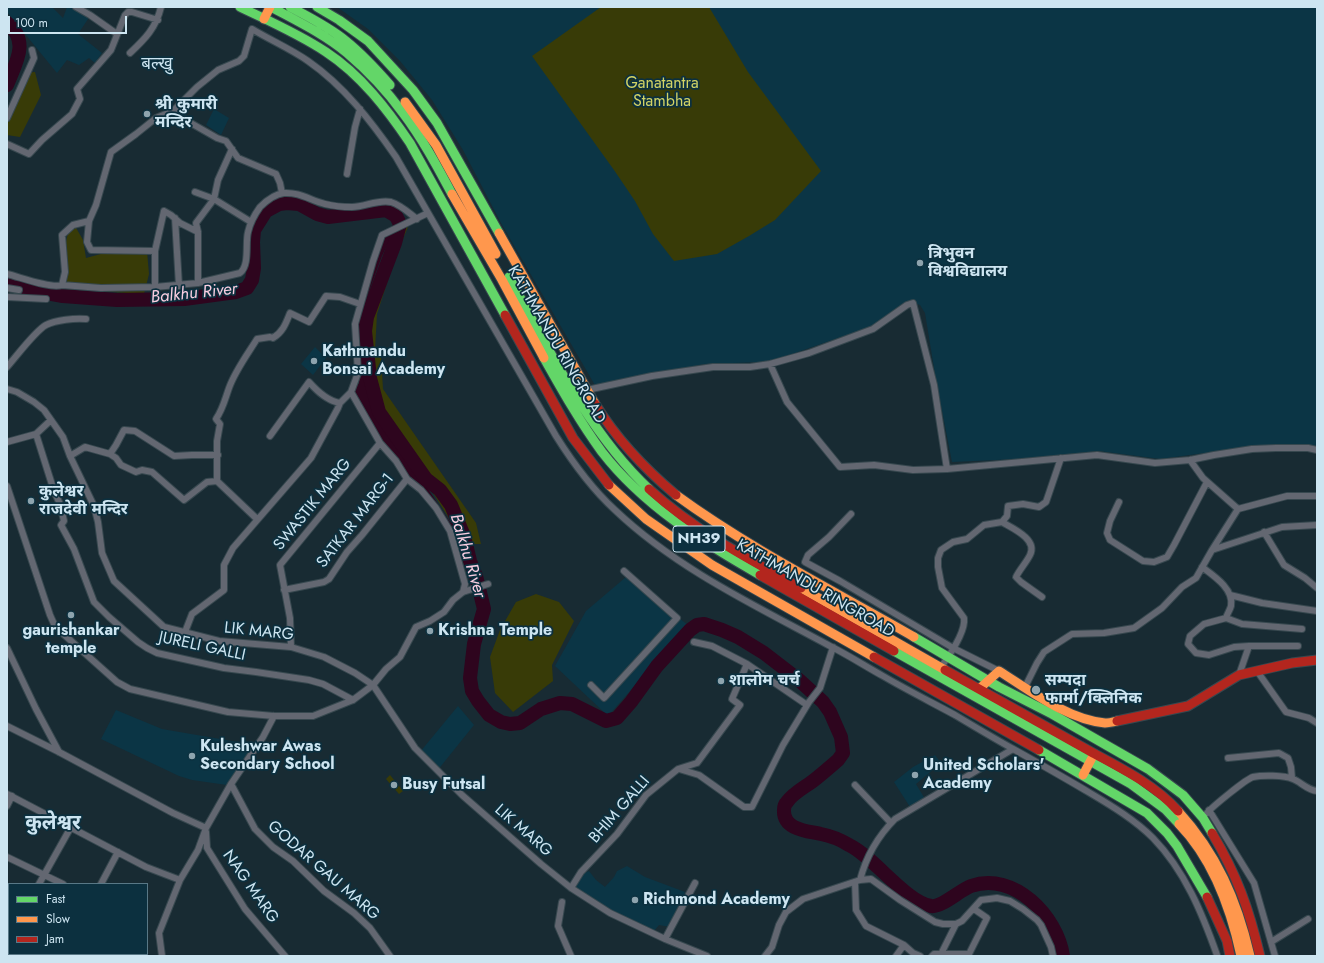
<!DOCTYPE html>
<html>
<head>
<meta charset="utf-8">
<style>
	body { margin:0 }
	#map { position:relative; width:1324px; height:963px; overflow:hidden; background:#182b33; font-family:Jost,sans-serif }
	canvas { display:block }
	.frame { position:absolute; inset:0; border:8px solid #cde5f1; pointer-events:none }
	.legend { position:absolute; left:8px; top:883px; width:140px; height:72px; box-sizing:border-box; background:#0c303f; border:1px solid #597886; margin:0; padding:5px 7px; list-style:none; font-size:12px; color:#cde5f1 }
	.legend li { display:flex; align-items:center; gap:8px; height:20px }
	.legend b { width:20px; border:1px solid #597886 }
	.scale { position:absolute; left:8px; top:16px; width:119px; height:18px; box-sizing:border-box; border:2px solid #cde5f1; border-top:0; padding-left:5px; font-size:12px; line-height:14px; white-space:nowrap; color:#cde5f1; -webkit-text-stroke:3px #0c303f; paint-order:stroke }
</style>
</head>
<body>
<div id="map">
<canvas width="1324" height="963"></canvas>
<div class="frame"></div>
<ul class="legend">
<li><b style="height:5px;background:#63d668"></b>Fast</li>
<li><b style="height:5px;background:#ff974d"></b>Slow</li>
<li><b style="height:5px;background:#b3261e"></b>Jam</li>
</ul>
<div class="scale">100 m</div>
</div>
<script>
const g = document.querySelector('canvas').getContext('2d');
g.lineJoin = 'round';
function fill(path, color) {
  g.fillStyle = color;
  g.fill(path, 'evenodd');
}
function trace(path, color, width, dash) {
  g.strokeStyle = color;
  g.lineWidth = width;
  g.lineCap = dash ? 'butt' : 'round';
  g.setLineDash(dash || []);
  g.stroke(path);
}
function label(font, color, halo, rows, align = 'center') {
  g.font = font + ' Jost,"Noto Sans Devanagari",sans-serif';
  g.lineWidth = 3.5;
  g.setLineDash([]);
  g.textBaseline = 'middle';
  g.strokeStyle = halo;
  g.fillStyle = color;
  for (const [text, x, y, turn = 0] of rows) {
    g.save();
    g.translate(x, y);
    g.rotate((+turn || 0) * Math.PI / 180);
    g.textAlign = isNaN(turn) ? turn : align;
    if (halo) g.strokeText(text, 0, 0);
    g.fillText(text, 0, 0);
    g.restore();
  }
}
const built = new Path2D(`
	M7,7H52L63,18L67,7H70L90,16L78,34L102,53L95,63L89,58L79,65L67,60L57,73L7,12Z
	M337,7H1317V448L1250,447L1160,459L1099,451L1018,459L952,462L936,380L925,313L920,305L912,302L873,326L772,361L763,362L704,364L596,387L501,223L463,150L432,100L400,61L368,29Z
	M214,109L229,118L221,135L206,125Z
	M315,347L326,358L313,375L301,364Z
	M626,577L688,625L608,716L555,666L586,611Z
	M458,706L474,725L437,771L420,752Z
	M116,710L162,729L255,745L227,785L192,780L179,776L101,739Z
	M935,755L941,763L916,784L925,799L910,807L894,782L913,767Z
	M627,866L645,877L685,892L678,912L670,927L659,925L654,931L595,906L572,886L580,875L589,871L596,880L605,887L614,877L617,871Z`);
const green = new Path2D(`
	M601,7H709L748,72L821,171L775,220L749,236L717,254L674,261L653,234L635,201L614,170L532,56Z
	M35,72L41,95L20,137L7,135V123L25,73Z
	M75,226L83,240L86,258L112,251H147L149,274L144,294L65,289L67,266L66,242L68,233Z
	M408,227L396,255L377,314L375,350L381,357L383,389L476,523L481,544H471L461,540L454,526L433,493L393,435L377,409L366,375L363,364L361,326L364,314L385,257L396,231Z
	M536,594L559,602L574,621L552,665L553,681L513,712L495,693L490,657L500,630L516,602Z
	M390,775L403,791L399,794L386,779Z`);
const water = new Path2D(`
	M394,230L382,256L361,313L359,325L363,374L374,407L404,454L430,492L451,524L458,539L429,496L402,468L378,435L357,399L354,390L359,383L352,332L353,319L377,242Z`);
const river = new Path2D(`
	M7,23C30,41 16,62 7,85
	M7,283L41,292L63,296L117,300L184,299L236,292L247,288L252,280L254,268L253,242L254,230L266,211L279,204L287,203L299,204L317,214L328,217L386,210L396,216L400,224L395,243L367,317L365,331L370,378L379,412L426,479L440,490L451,505L464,536L470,561L476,576L484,609L474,644L470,678L472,691L478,701L489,715L501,722L510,724L520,723L541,709L560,703L572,704L606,721L617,718L631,702L657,666L690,630L697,625L704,624L722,630L738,637L764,653L799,680L823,702L830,712L841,737L843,753L838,760C830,767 822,774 813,781C805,787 793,793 787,802C785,804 784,807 784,810C783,830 808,831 821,834C831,836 841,840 849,845C874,857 906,902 931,906C941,908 960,890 971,886C1014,871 1057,916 1063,956`);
const street = new Path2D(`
	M76,7L90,15L117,34
	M130,53C145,39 156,28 161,7
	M173,111L189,122L217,138L226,141L238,158L276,174L280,183L282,193
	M7,118L34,58L32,50
	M7,144L29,154L42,140L72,114L80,99L77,89L111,50L125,15L128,12H132L158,20
	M232,149L218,180L214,199L251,222
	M347,174L355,127L360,109
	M175,218L179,286
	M89,221L87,242L91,250L155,251V287L198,283V232L196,223L214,199L195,192
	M155,251L164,211L171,215L180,223L198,232
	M7,274C20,277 51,289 62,285L65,272L62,235L73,225L89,221L96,205L111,152L136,134L156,118L173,111L197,87L218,70L239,61L244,56L252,29C270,40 291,49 308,61C344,86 371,121 396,157L556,436C573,463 592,489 615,510C677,569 756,606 830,646C848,655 865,666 883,676C907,690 931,702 955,715C975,727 995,739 1015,750C1040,764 1065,778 1090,793C1112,806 1135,820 1153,838C1185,871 1202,913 1217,955
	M198,283L240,273C250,265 245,243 248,232C250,223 255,214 260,207C266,201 275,194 284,193C299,192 310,200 325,204C333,206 343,207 352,207C365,207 378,199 391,202C401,205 409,213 417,219
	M62,285L101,288L155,287
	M7,288L19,290
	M7,297L46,299
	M770,364L787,402L840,467L874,465L913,470L947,469
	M7,367C16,357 35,331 46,325C56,320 75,318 86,319
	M7,389L17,392L34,402L44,410L63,437L70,456L94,506L98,522L102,553L114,581L164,627L219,641L291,647L324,657L355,673L373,685L415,748L462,795L541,864L571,888L610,913L665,939L707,956
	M587,390L652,376L713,367H750L770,364L809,353L873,329L907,305L913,303L934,385L947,469L1097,455L1155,463L1190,460L1214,455L1252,449L1276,448H1308L1317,450
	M36,434L54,491L60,504L64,521L61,525L74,549L94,602L109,617L138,642L147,648L157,653L224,668L256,672L309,680L323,684L353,700
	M270,436L309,382C317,391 327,401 340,403
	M7,442L36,434L51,420
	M110,454L116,445L124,430L135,431L174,456L192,455H218
	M70,456L85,447L110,454L116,458L121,465L136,472L142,470L152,472L184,500L207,482L217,481
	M1190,460L1203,478L1238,509L1212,550L1282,527L1317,525
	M407,479L421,490L436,508L450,531L465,584L463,592
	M7,486L50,615L54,624L60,631L117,682L130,689L228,712L274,716H313L353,700L373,685L386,669L400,657L416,627L430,621L444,612L453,600L463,592L488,584
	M1119,502L1110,521L1107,533L1110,540L1143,561L1154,562L1167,557L1174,545L1207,482
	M1238,509L1287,496H1317
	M851,514L829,537L808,555L805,562L840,581L953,648L999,671
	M257,519L217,481V441L220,424L216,419C223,409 225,399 229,388C235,371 247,355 257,339L270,337L273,338C283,332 286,323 290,313L309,322L326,296L340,297L360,304
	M1002,522C1012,528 1038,539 1030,555C1026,563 1020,569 1016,577L1021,582L1042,597
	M1264,532L1284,565L1305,578L1317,588
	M1202,567C1214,576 1234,589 1231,606C1230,610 1227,614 1226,618
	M284,590L324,582L329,579L347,552L362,535L407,479L396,461L380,443
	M1230,595L1262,603L1317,611
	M185,632L192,614L224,590V565L233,548L311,458L338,408L340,403L351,392L358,373L355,324L373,261L382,235L428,213
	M694,642L712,646L747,664L807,705
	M1298,646H1249L1234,647L1209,655L1196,653L1188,644L1190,636L1204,624L1226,618L1242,624L1302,629
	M291,647L290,618L280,565L380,443L351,392
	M7,648L36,709L59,752
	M941,667C949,656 966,632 964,618L942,588L938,567V558L941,550L953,542L967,539L984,525L1002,522L1007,516L1008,506L1023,504L1039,507L1046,502L1061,458
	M1257,671L1286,712L1309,718L1317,723
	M1239,675L1249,646
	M591,685L604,698L677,618L624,571
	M1025,687L1037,663L1044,652L1072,634L1104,633L1134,628L1162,608L1182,587L1196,578L1212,550
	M7,726L59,752L173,813L206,828
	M1228,758L1279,753L1288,758L1291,767L1292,778
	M679,769L699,775L744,807H752L783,745L809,702L820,688L833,647
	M231,784L263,737L274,716
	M855,785L891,823
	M7,794L146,867L180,880
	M7,806L12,796
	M1209,810L1254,883L1275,956
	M1207,813C1212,807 1246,779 1253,777C1262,775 1284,775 1293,779C1301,782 1307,790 1317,791
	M206,832L207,848L245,909L285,956
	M7,857L63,884
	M860,880L871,879L900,900L935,922L943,924H956L962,921L981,900L997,898L1010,901L1023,909L1037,920L1041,925L1051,947L1053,956
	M855,882L856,910L866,926L904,945L913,953L920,956
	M39,884L71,827
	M101,884L118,852
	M571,888L581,872L617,834L646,795L678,769L697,763L740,705L732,699L747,664
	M562,902L558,926L571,956
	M665,939L695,883
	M1271,942L1308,919
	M7,950L9,946
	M941,954L956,924
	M78,956L79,954
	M162,956L159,933L180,880L198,850L206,828L231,784L255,829L273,847L293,861L324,891L354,913L370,928L390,956
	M765,956L772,947L779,925L786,912L803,899L860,880C866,857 879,835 895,819L1013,749
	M896,956L904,945
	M932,956L934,954H969L987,918L974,909`);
const fast = new Path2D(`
	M240,7C269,21 299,34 326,52C361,75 387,109 410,143L505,315
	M271,7C297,21 324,34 347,53C367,70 387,91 403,113C422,138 437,166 452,194
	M290,7C309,17 329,27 346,41C362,54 376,69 390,85
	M317,7L339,20L368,41L413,90L437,123L499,233
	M509,277C548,348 589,433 649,489
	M544,358C562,390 580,422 602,452C643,505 702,542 760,575
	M914,637L999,687L1052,714L1148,769L1183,795L1203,818L1212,833
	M894,651L1131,784L1165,809L1179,824
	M1039,750L1147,813L1167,833L1177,846L1207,897`);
const slow = new Path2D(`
	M264,19L270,7
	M405,102L436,145L496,254
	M452,194L502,280L544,358
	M499,233L595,404
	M609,485L646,519L712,565L874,657
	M676,495C750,549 834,591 914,637
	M801,588L945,670
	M979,689L999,671C1029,690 1068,720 1105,723C1109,723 1113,722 1117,721
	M1083,775L1093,756
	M1178,811C1217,854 1237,900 1250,956
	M1179,824C1213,859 1231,909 1241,956`);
const jam = new Path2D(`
	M505,315L573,438L609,485
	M595,404C616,438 645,469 676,495
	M649,489C694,530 748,559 801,588
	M760,575L894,651
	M874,657L1039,750
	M945,670C994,698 1044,725 1093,753C1123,769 1156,786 1178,811
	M1117,721L1188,706L1239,675L1292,663L1317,660
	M1212,833C1237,875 1249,909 1260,956
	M1207,897L1227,941L1230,956`);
const markers = [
	[147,114,4,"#8ea4ae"],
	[920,263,4,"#8ea4ae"],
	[314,361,4,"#8ea4ae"],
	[31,501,4,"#8ea4ae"],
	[71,615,4,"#8ea4ae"],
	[430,631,4,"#8ea4ae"],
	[721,681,4,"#8ea4ae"],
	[1036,690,5,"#8ea4ae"],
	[192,756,4,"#8ea4ae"],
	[915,775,4,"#8ea4ae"],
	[394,785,4,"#8ea4ae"],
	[635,900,4,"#8ea4ae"]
];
const shields = [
	[699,539,52]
];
const shieldNames = [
	["NH39",699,539]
];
const parkNames = [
	["Ganatantra",662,84],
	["Stambha",662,102]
];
const poiNames = [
	["श्री कुमारी",155,105],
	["मन्दिर",155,123],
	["त्रिभुवन",928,254],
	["विश्वविद्यालय",928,272],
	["Kathmandu",322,352],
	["Bonsai Academy",322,370],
	["कुलेश्वर",39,492],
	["राजदेवी मन्दिर",39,510],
	["gaurishankar",71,631,"center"],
	["temple",71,649,"center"],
	["Krishna Temple",438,631],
	["शालोम चर्च",729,681],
	["सम्पदा",1045,681],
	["फार्मा/क्लिनिक",1045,699],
	["Kuleshwar Awas",200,747],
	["Secondary School",200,765],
	["United Scholars'",923,766],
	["Academy",923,784],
	["Busy Futsal",402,785],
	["Richmond Academy",643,900]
];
const streetNames = [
	["KATHMANDU RINGROAD",556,345,60],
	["SWASTIK MARG",313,505,-51],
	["SATKAR MARG-1",356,521,-52],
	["KATHMANDU RINGROAD",815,589,30],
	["LIK MARG",259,632,6],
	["JURELI GALLI",202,647,12],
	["BHIM GALLI",620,810,-49],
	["LIK MARG",523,831,41],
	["GODAR GAU MARG",323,871,41],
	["NAG MARG",250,887,55]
];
const neighbourhoodNames = [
	["बल्खु",157,65]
];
const waterNames = [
	["Balkhu River",194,294,-6],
	["Balkhu River",467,556,73]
];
const districtNames = [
	["कुलेश्वर",53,824]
];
fill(built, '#0b3545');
fill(green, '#383b07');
fill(water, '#2e051e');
trace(river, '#2e051e', 14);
trace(street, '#37484f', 8);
trace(fast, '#37484f', 11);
trace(slow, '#37484f', 11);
trace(jam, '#37484f', 11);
trace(street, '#636771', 6);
trace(fast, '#63d668', 9);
trace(slow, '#ff974d', 9);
trace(jam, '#b3261e', 9);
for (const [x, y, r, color] of markers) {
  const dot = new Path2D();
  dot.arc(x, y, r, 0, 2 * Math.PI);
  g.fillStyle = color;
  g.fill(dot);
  trace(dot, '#0c303f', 1.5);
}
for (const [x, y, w] of shields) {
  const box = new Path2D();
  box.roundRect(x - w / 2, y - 13, w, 26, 3);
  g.fillStyle = '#0c303f';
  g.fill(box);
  trace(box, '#cde5f1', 1);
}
label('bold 15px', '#cde5f1', null, shieldNames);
label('16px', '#d3d465', '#0c303f', parkNames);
label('bold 16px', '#cde5f1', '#0c303f', poiNames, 'left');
label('16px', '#cde5f1', '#0c303f', streetNames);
label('17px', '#cde5f1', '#0c303f', neighbourhoodNames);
label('italic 17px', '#f9cee1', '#0c303f', waterNames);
label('bold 20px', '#cde5f1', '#0c303f', districtNames);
</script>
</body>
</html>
